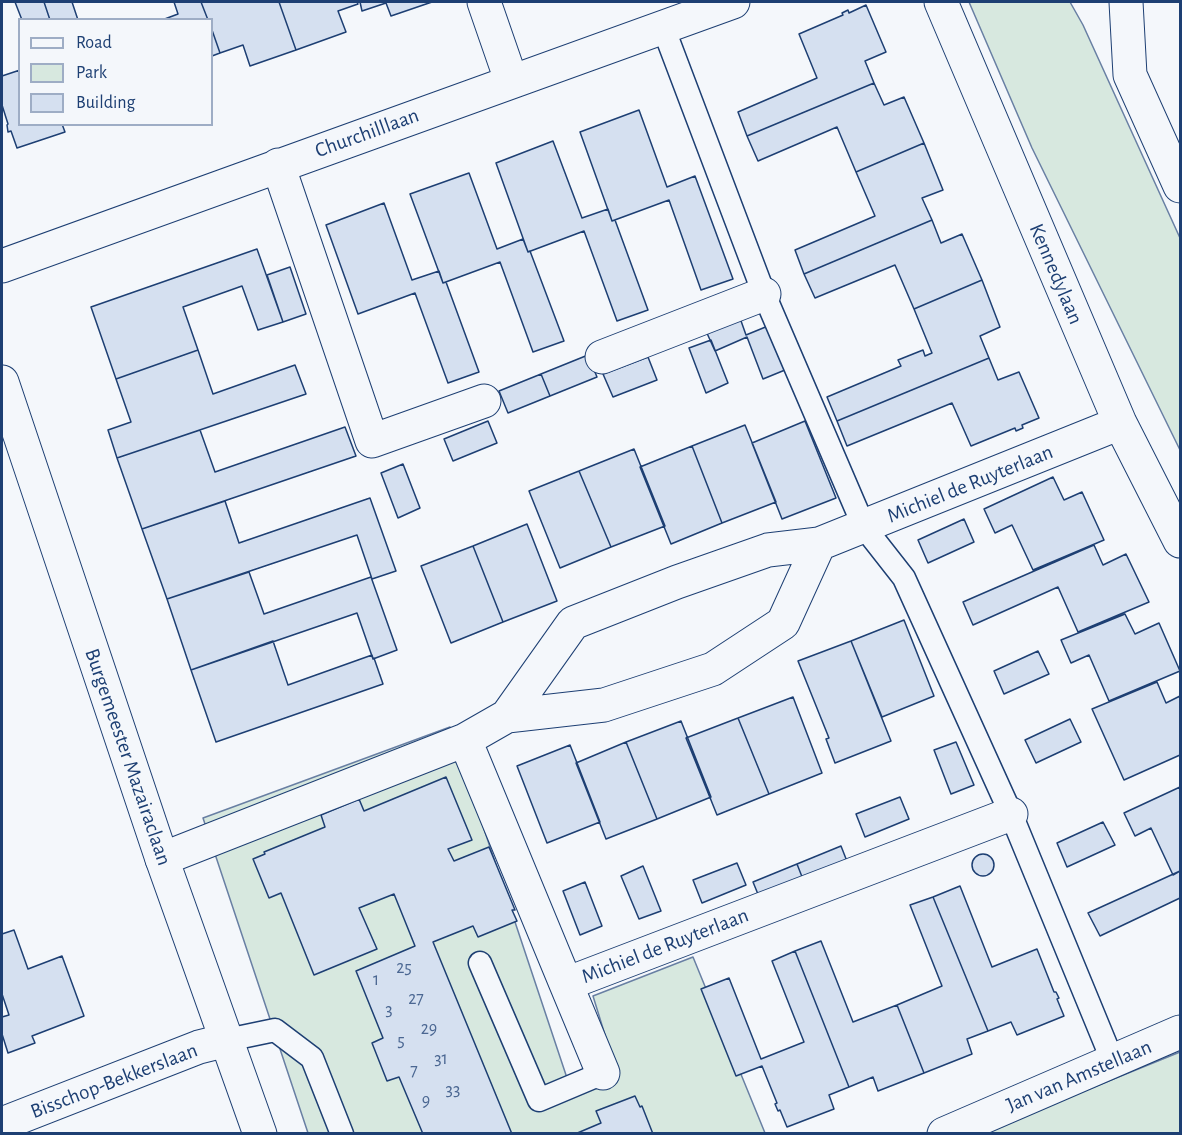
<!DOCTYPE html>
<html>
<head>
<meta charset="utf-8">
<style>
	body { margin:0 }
	#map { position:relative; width:1182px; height:1135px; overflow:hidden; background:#f4f7fb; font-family:"Alegreya Sans",sans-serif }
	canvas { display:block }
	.frame { position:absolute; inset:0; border:3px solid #1d3f73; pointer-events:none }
	.legend { position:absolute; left:18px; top:18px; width:195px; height:108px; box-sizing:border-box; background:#f4f7fb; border:2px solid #9eadc5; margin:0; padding:8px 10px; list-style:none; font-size:18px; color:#1d3f73 }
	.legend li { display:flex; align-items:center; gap:12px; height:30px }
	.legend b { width:30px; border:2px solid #9eadc5 }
</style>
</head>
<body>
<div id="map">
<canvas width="1182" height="1135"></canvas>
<div class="frame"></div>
<ul class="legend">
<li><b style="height:8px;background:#f4f7fb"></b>Road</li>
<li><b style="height:16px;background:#d7e8df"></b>Park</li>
<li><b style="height:16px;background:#d5e0f0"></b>Building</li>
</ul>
</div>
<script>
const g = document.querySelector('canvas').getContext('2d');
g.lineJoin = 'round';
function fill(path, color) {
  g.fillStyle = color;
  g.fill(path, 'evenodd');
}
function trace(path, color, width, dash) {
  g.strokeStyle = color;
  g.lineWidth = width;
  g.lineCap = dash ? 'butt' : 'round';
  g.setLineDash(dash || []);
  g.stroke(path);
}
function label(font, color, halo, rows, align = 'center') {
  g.font = font + ' "Alegreya Sans",sans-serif';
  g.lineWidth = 4.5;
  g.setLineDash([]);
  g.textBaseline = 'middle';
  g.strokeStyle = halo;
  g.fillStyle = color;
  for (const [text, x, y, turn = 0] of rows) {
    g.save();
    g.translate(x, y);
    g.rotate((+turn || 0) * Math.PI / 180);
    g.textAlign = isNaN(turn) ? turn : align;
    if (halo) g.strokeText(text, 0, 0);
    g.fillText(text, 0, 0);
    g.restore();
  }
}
const green = new Path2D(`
	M969,2H1070L1083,25L1180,238V450L1032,148Z
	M450,727L570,1087L613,1061L593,996L693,957L765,1133H308L203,818Z
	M1180,1052V1133L978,1134Z`);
const building = new Path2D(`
	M15,2H44L50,20H22Z
	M44,2H72L78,20H50Z
	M174,2H201L208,20H162L178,14Z
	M201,2H279L296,50L250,66L243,45L220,53L212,30V20H208Z
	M279,2H357L358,4L338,11L346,32L296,50Z
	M360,2H432L391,16L386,3L362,11Z
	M866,5L886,52L865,61L874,83L747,136L738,112L817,78L799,34L843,15L842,13L848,10L849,13Z
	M212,30L220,53L212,56Z
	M20,70V124H62L65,132L17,148L11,131L8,132L7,125L8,124L2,105V76Z
	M874,83L884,105L904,97L924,143L856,172L837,127L758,161L747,136Z
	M639,110L667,187L695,176L733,279L701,290L669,200L612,221L580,132Z
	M553,141L582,218L608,209L612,221L615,220L648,310L617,321L584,231L528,252L496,163Z
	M924,143L943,190L922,198L932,220L804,274L795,250L875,216L856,172Z
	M469,173L497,249L523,239L528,252L530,251L564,341L533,352L500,262L443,283L410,194Z
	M384,203L412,280L439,271L443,283L446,282L479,372L448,383L415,293L358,314L326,225Z
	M932,220L941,243L962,234L982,280L914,309L895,265L815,298L804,274Z
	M257,249L283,322L258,330L242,286L183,307L198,350L116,379L91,307Z
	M290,267L306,314L283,322L267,275Z
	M982,280L1000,327L980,336L989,358L837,421L827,397L901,366L898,360L923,350L925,356L932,353L914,309Z
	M740,318L746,335L768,326L785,370L763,379L747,337L715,351L706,331Z
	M711,340L728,383L706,393L689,348Z
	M198,350L213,394L295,365L306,394L117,458L108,430L131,422L116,379Z
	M588,355L597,377L550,396L541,374Z
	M648,357L657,380L613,397L603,374Z
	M989,358L998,380L1019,372L1039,418L1022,425L1023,428L1016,431L1015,428L971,446L952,403L847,446L837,421Z
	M541,374L550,396L508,413L499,391Z
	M488,421L497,443L453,461L444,439Z
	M805,421L836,498L782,519L752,443Z
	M745,425L776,502L722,523L692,446Z
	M345,427L356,456L142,529L117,458L200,430L215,472Z
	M692,446L722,523L671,544L640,467Z
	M634,449L665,526L611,547L579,471Z
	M403,464L420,508L398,518L381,473Z
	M579,471L611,547L560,568L529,491Z
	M1053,477L1064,500L1082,492L1104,540L1033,570L1012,525L995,533L984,509Z
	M370,498L396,571L372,579L357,535L167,599L142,529L225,501L239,543Z
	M964,519L974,542L928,563L918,540Z
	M527,524L557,601L503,622L473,546Z
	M1094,545L1103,565L1126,554L1149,602L1078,632L1058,587L973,625L963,602Z
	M473,546L503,622L451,643L421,566Z
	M249,572L264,614L371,577L397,650L373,659L357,613L191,670L167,599Z
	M1125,614L1135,634L1159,623L1180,671L1109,701L1089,655L1071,663L1061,640Z
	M904,620L934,696L882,717L851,641Z
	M273,641L288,685L372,655L373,659L374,658L383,684L216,742L191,670Z
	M851,641L891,741L835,763L826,739L829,738L798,661Z
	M1038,651L1049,674L1004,694L994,671Z
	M1157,682L1166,703L1180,696V755L1124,780L1092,709Z
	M793,697L822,773L769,794L738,718Z
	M738,718L769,794L717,815L686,738Z
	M1070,719L1081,742L1036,763L1025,740Z
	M681,721L711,797L657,819L626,742Z
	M626,742L657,819L606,839L576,763Z
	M956,742L974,785L951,794L934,750Z
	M570,745L600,822L547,843L517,766Z
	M446,777L472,840L448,849L454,861L489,847L515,910H512L517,921L478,937L473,926L433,942L512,1134H423L399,1077L387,1081L372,1043L383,1038L356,971L415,946L394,894L359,908L377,949L314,975L281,893L269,898L253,859L265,854L264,852L325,827L321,815L359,799L364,811Z
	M1180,787V871L1173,875L1151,828L1135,836L1124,813Z
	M900,797L909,819L865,837L856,814Z
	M1103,822L1115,845L1067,867L1057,843Z
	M841,846L850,869L806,887L797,864Z
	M972 865a11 11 0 1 1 22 0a11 11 0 1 1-22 0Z
	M737,863L746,885L702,903L693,880Z
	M797,864L806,887L762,904L753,882Z
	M643,866L661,911L639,919L621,876Z
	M1180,871V898L1100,936L1088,913Z
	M585,882L602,926L580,935L563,891Z
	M960,886L992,967L1037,949L1054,992H1056L1059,998L1057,999L1064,1016L1017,1035L1011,1022L988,1031L933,897Z
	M933,897L988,1031L967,1039L972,1054L924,1073L897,1005L942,986L910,905Z
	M14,930L28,969L62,956L84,1016L32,1036L35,1043L8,1053L2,1034V1017L9,1015L2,994V934Z
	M821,941L853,1022L897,1005L924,1073L878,1091L873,1077L849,1087L795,951Z
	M795,951L849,1087L829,1095L834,1109L787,1127L780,1110L778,1111L775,1104L777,1103L762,1066L736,1076L701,989L729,978L761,1059L804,1042L772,961Z
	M635,1096L640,1107L642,1106L653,1134H575L601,1123L596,1111Z`);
const lane = new Path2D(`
	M663,27L764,294L864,527L904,578L1011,814L1113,1062
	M480,963L539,1100L603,1073
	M227,1040L275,1030L312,1058L342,1134`);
const street = new Path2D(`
	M484,2L511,80
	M941,2L1120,423L1180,541
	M1126,2L1130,75L1180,186
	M278,165L372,441L484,401
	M2,266L733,2
	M602,357L764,294
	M819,544L1120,423
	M465,740L566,984L1011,814
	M162,859L465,740L507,716L604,705L713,669L783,623L819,544L768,550L677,582L573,623L507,716
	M566,984L603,1073
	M2,1124L199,1047L227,1040
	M944,1134L1180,1032`);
const secondary = new Path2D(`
	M2,382L162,859L260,1134`);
const numberNames = [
	["25",404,968],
	["1",376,980],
	["27",416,999],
	["3",389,1010],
	["29",429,1029],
	["5",401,1041],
	["31",441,1059],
	["7",414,1071],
	["33",453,1090],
	["9",426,1101]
];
const streetNames = [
	["Churchilllaan",367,133,-20],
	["Kennedylaan",1056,274,67],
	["Michiel de Ruyterlaan",970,484,-22],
	["Burgemeester Mazairaclaan",128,757,71],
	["Michiel de Ruyterlaan",665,946,-21],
	["Jan van Amstellaan",1079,1076,-23],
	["Bisschop-Bekkerslaan",114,1081,-21]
];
fill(green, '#d7e8df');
trace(green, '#687fa3', 1.5);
fill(building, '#d5e0f0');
trace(building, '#1d3f73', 1.5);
trace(lane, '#1d3f73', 25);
trace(street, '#1d3f73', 35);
trace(secondary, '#1d3f73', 35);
trace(lane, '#f4f7fb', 22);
trace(street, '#f4f7fb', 33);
trace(secondary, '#f4f7fb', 33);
label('18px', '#4b6792', null, numberNames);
label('21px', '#1d3f73', '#f4f7fb', streetNames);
</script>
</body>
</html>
